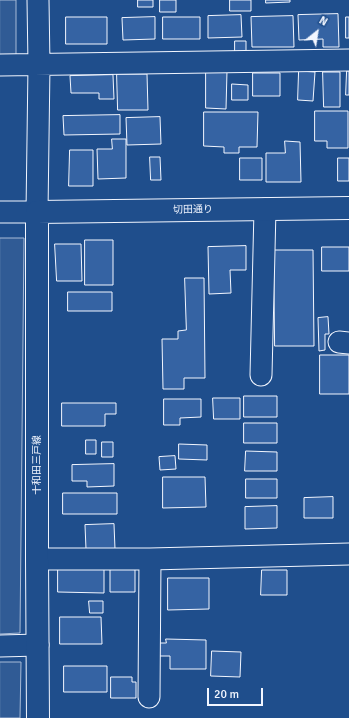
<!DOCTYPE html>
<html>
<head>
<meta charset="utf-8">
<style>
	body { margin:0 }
	#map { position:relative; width:349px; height:718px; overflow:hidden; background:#1f4e8c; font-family:Signika,sans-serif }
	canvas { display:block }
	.north { position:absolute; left:297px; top:12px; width:40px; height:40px; -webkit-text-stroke:3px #1f4e8c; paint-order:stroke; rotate:30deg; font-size:11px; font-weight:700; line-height:16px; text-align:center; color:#f2f6ff }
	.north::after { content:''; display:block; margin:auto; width:14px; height:18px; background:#f2f6ff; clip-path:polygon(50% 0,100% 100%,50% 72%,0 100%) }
	.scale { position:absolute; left:207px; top:688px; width:56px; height:18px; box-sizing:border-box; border:2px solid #f2f6ff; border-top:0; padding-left:5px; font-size:12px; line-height:14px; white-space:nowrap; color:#f2f6ff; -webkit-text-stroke:3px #1f4e8c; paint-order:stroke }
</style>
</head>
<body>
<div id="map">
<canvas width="349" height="718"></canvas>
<div class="north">N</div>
<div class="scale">20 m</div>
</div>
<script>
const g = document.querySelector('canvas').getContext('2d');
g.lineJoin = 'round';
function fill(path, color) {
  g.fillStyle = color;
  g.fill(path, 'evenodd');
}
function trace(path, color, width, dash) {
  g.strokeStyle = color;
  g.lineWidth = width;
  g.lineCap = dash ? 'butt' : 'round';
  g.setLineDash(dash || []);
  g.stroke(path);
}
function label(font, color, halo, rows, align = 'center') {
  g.font = font + ' Signika,"Noto Sans JP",sans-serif';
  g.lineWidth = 3;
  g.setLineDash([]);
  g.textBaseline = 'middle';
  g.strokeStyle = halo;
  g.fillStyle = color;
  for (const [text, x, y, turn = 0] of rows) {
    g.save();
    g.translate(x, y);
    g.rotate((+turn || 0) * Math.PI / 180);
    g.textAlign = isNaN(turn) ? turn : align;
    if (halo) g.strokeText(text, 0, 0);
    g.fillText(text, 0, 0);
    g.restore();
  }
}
const built = new Path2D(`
	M0,0H16V56L0,57Z
	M0,238H24L20,633L0,634Z
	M0,662H21L20,718H0Z`);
const building = new Path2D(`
	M138,0H153V7H138Z
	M160,0H176V12H160Z
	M230,0H251V11H230Z
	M266,0H290V2L266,3Z
	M338,14L339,47H323V39L299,40L298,15Z
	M241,15L242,37L208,38V16Z
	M293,16L294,47H252L251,17Z
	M66,17H107V44H66Z
	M155,17V39L123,40L122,18Z
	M163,17H200V39H163Z
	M346,17H349V38H346Z
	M235,41H246V53H235Z
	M206,71H227L226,109L206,108Z
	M299,71L315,72L313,101L298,100Z
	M347,71H349V95H346Z
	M323,72H340V107H324Z
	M253,73H280V96H253Z
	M117,74H147L148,110H118Z
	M113,75L114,99H99V93H71L70,76Z
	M232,84L248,85V100H232Z
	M315,111H348V148H327V141H315Z
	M204,112H258L257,147H239V153H224V147L204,146Z
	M120,115V134L64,135L63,116Z
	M160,117L161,144L127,145L126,118Z
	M112,139H126V178L98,179L97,149H112Z
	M285,141L300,142L301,182H266V153H285Z
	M70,150H93V186H69Z
	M150,157H160L161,180H151Z
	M240,158H262V180H240Z
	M338,158H349V181H338Z
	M85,240H113V285H85Z
	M55,244H81L82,281H57Z
	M246,246V270H230L231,293L209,294L208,247Z
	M322,247H349V271H322Z
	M274,250H313L314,346H275Z
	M185,278H204L205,378H184V389H163L162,339H178V331L186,330Z
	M68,292H112V311H68Z
	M328,317L329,334H325V350L319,351L318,318Z
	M320,355H349V394H320Z
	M244,396H277V417H244Z
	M213,398H240V419H214Z
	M164,399H201V417L180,418V425H164Z
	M62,403H116V414H105V426H62Z
	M244,423H277V443H244Z
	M86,440H96V454H86Z
	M102,442H113V457H102Z
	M179,444L207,445V460L179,459Z
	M246,451L277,452V471H245Z
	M175,456L176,469L160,470L159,457Z
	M114,464V486L87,487V481H72V465Z
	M163,477H205L206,507L163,508Z
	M246,479H277V498H246Z
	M63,493H117V514H63Z
	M333,497V518H304V498Z
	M277,506V528L245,529V507Z
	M114,524L115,549H86L85,525Z
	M58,567L104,568V593L58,592Z
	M135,569V592H110V570Z
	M262,570H287V595H261Z
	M168,578H209V609L168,610Z
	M89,601H103V613H90Z
	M60,617H101L102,644H60Z
	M166,639L206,640V669H170V656H158V643H166Z
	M212,651L241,652L240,677L211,676Z
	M64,666H107V692H64Z
	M111,677H132V682H136V698H111Z`);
const minor = new Path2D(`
	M0,65L349,60
	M0,212H37L39,65L38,0
	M339,342L349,343
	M261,375L265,209
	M37,559H150L349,554
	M0,646L38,645
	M149,697L150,559`);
const major = new Path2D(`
	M38,718L37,559V212L349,208`);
const streetNames = [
	["切田通り",193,210,-1],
	["十和田三戸線",37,465,-90]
];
fill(built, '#305b95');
trace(built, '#a8bbd7', 1);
fill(building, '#3563a3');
trace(building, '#f2f6ff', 1);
trace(minor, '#f2f6ff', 23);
trace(major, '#f2f6ff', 24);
trace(minor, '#1f4e8c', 21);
trace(major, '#1f4e8c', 22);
label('10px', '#f2f6ff', '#1f4e8c', streetNames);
</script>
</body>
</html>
